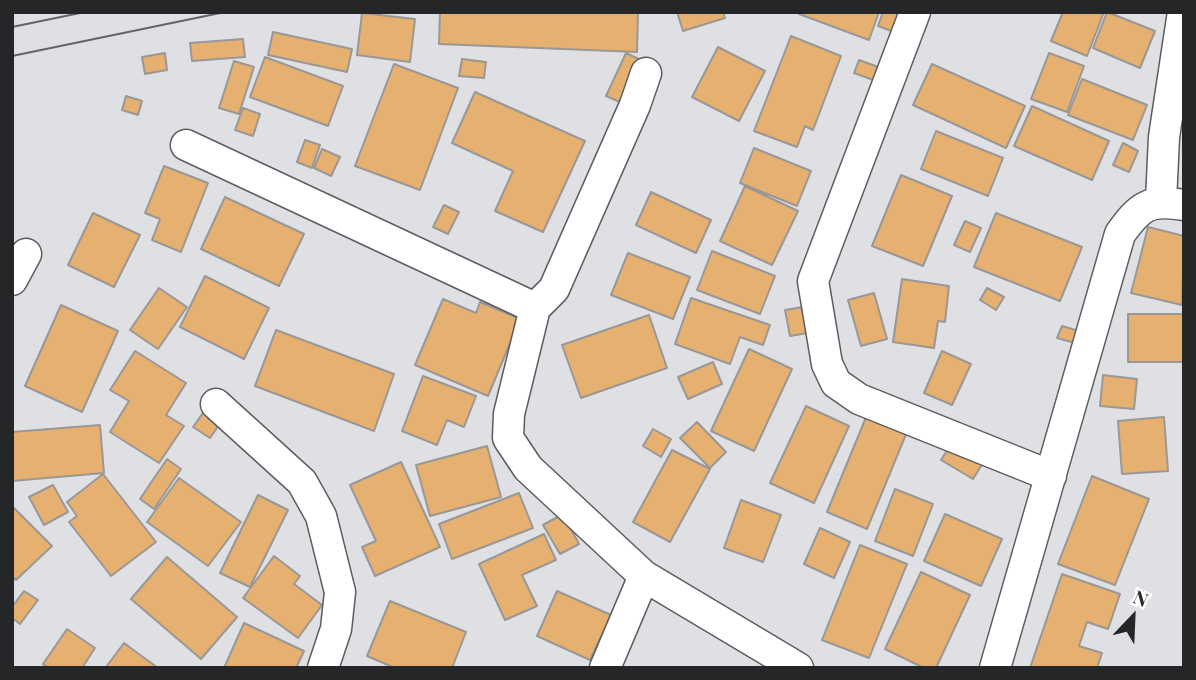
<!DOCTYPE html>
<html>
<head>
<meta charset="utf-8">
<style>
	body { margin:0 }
	#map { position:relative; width:1196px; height:680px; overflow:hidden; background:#dfe0e4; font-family:"Playfair Display",serif }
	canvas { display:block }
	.frame { position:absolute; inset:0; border:14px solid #252627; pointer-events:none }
	.north { position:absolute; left:1098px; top:582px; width:70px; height:70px; -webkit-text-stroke:5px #fff; paint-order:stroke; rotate:23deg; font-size:19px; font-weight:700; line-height:28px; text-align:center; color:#252627 }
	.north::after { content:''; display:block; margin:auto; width:24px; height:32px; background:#252627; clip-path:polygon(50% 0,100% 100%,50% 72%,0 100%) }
</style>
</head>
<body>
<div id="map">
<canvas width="1196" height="680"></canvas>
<div class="frame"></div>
<div class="north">N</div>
</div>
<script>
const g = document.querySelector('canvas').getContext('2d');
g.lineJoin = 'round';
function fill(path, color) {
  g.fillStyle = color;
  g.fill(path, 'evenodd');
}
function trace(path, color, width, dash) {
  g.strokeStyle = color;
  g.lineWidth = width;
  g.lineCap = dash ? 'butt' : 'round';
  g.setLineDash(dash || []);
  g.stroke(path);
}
const building = new Path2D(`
	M440,12H638L637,52L439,44Z
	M677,12H723L725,18L683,31Z
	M800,12H879L869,40L799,14Z
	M883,12H901L894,32L878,26Z
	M1063,12H1104L1087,56L1051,41Z
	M1107,12L1155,31L1140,68L1093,48Z
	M362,13L415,19L410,62L357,55Z
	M273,32L352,49L347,72L268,55Z
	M791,36L841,56L813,130L805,126L797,147L754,131Z
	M243,39L245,57L192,61L190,43Z
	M718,47L765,71L739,121L692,97Z
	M165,53L167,70L145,74L142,57Z
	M626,53L641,60L622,103L606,96Z
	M1049,53L1084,66L1067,112L1031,99Z
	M265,57L343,86L328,126L250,97Z
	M462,59L486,62L484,78L459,76Z
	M859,60L881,68L876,81L854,73Z
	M234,61L254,67L239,114L219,108Z
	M394,64L458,88L420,190L355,166Z
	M932,64L1025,106L1006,148L913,105Z
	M1082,79L1147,105L1133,140L1068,115Z
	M475,92L585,141L543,232L495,211L513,171L452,143Z
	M126,96L142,101L138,115L122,110Z
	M1032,106L1109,141L1092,180L1014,146Z
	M243,108L260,114L253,136L235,130Z
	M936,131L1003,158L988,196L921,169Z
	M305,140L320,145L312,168L297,162Z
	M1123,143L1138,151L1129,172L1113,165Z
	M754,148L811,171L797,206L740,183Z
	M322,149L340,157L331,176L314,168Z
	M164,166L208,183L181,252L152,240L160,219L145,213Z
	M901,175L952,196L923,266L872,246Z
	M745,186L798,211L772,265L720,241Z
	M651,192L711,220L696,253L636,225Z
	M225,197L304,234L279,286L201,249Z
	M444,205L459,212L448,234L433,227Z
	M93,213L140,235L114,287L68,265Z
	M996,213L1082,247L1060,301L974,267Z
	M965,221L981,228L970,252L954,245Z
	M1148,227L1184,236L1182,305L1131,293Z
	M712,251L775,276L760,314L697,290Z
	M628,253L690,277L673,319L611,295Z
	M205,276L269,308L244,359L180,327Z
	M902,279L949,286L945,322L938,321L934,348L893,342Z
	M159,288L187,307L158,349L130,330Z
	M987,288L1004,297L996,310L980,300Z
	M874,293L887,339L861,346L848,300Z
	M691,298L770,325L763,345L740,337L730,364L675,344Z
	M443,299L476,313L480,302L520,319L488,396L415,365Z
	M61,305L118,331L82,412L25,386Z
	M809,306L814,332L790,336L785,310Z
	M1128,314H1184V362H1128Z
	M649,315L667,368L581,398L562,345Z
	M1062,326L1079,331L1075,343L1057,338Z
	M276,330L394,374L374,431L255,386Z
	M749,349L792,369L754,451L711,431Z
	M135,351L186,383L166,415L184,426L159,463L110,432L129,401L110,390Z
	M942,351L971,364L952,405L924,393Z
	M713,362L722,384L688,399L678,377Z
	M1103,375L1137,379L1134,409L1100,406Z
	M423,376L476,396L464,427L447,420L437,445L402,431Z
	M806,406L849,426L814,503L770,483Z
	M205,410L221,422L210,438L193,427Z
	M869,410L909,427L867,529L827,512Z
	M1164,417L1168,471L1122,474L1118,421Z
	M697,422L726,452L710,468L680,438Z
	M100,425L104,473L12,481V432Z
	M653,429L671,439L661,457L643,446Z
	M951,444L983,463L973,479L941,460Z
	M487,446L501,497L430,516L416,465Z
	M672,450L710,469L670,542L633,522Z
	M167,459L181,469L154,509L140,499Z
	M401,462L440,547L375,576L362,547L376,541L350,485Z
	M103,474L156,542L111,576L69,522L77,516L67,502Z
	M1092,476L1149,499L1115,585L1058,564Z
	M179,478L241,522L208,566L147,522Z
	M53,485L68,512L44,525L29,497Z
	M895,489L933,504L913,556L875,541Z
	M519,493L533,528L452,559L439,524Z
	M258,495L288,510L250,587L220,573Z
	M741,500L781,515L763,562L724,548Z
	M12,506L52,546L16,580L12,576Z
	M563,514L579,544L560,554L543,525Z
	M945,514L1002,539L981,586L924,561Z
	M820,528L850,542L834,578L804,564Z
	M544,534L556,560L522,575L537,606L505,620L479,564Z
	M860,545L907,564L869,658L822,640Z
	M274,556L300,576L294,584L322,605L298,638L243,598Z
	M167,557L237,617L201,659L131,599Z
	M921,572L970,595L936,668H924L885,649Z
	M1062,574L1120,594L1108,629L1087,622L1079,646L1102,653L1097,668H1030Z
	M24,591L38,600L20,624L12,618V607Z
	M557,591L611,615L590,660L537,636Z
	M390,601L466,632L452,668H395L367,656Z
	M244,623L304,651L296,668H224Z
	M67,629L95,648L82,668H48L43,664Z
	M124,643L158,668L106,667Z`);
const street = new Path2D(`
	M915,12L813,281L827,364L836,383L859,399L1051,476
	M646,73L635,105L554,289L535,308L509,414L508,438L528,468L644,576L798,668
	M186,145L535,308
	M1161,201L1164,137L1183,12
	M12,280L26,254
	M216,404L302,482L321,516L340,592L336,629L323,668
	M605,668L644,576
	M995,668L1120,234C1140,206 1149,199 1184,205`);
const tram = new Path2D(`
	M12,27L85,12
	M12,56L225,12`);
fill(building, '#e6b070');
trace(building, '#9a9795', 2);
trace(street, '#5c5d60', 33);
trace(street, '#fff', 30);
trace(tram, '#636466', 2);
</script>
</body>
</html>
